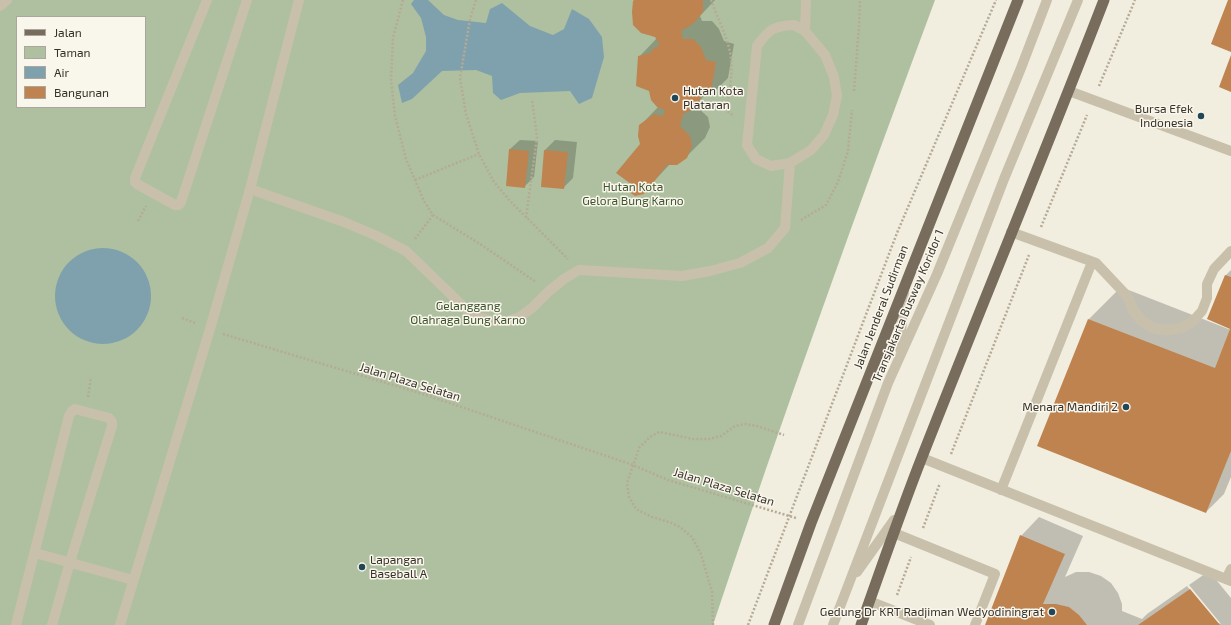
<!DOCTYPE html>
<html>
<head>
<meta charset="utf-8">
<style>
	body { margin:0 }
	#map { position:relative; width:1231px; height:625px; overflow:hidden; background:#f1eddf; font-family:"Exo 2",sans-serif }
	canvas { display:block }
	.legend { position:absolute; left:16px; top:16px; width:130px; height:92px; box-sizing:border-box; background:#f9f6eb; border:1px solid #aba79e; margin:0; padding:5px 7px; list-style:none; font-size:12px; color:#37312a }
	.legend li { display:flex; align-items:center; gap:8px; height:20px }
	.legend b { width:20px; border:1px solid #aba79e }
</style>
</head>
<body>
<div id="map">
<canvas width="1231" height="625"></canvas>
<ul class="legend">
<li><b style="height:5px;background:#786c5c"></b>Jalan</li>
<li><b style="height:11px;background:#aec09f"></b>Taman</li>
<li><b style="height:11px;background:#7fa1ad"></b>Air</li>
<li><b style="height:11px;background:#bf834f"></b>Bangunan</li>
</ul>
</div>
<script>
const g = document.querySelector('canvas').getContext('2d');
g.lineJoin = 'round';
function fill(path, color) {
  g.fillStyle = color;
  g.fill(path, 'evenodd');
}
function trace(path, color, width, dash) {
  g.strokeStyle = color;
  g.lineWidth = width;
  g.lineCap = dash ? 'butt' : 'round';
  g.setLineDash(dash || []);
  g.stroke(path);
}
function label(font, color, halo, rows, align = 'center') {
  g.font = font + ' "Exo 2",sans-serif';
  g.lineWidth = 3;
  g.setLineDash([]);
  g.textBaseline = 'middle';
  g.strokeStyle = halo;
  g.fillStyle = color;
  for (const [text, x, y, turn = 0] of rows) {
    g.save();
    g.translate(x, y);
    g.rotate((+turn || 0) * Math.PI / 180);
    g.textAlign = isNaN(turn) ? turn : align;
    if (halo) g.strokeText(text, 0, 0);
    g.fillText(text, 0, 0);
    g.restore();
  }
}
const green = new Path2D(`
	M0,0H935C858,207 783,415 713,625H0ZM17,17H145V107H17Z`);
const water = new Path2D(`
	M414,0H428L444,15L458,20L486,23L490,9L502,3L530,26L553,35L564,29L572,9L589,19L602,37L604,57L592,98L579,104L570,91L520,93L501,100L493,93L492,76L476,70L442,71L412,99L402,103L398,85L413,73L426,51V37L421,18L411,4Z
	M55 296a48 48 0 1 1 96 0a48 48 0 1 1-96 0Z`);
const shadow = new Path2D(`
	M636,0H715L700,16L702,21H712L719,29L724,41L734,44L728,78L710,96L705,95L700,100L698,108L708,117L710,127L705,138L686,157L670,164L643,193L640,126L658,107L639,57L657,38Z
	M520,140L538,141L534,177L524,187L510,149Z
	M555,140L577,142L573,178L563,188L545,150Z
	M1231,270V328L1208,319L1226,275Z
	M1121,287L1231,330V477L1224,494L1206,512L1038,446L1089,319Z
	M1039,517L1083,536L1065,577L1076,572H1089L1101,576L1111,583L1118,593L1122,604V611L1142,619L1147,614L1187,586L1216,622L1221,624L1189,585L1209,571L1231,598V625H986L1021,536Z`);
const building = new Path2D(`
	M634,0H703V12L694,23L681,31L683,39H693L701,47L706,60L716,62L710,97L702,95L698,103L689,111L683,114L680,126L690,136L692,146L687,158L677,165H667L644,194L635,196L629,192L631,184L616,173L640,144L638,136L639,125L654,114L663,116L665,110L657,107L651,100L649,91L636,86L638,56L650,53L654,48L660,45L655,37L641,33L633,25L632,12L633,1Z
	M1228,0H1231V52L1211,44Z
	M1231,55V92L1219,87Z
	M509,149L529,151L525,188L506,186Z
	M544,150L568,152L564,189L541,187Z
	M1225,275L1231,277V451L1206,513L1037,446L1088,319L1215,368L1230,329L1207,319Z
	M1020,535L1065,554L1043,604H1056L1069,607L1079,615L1087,625H985Z
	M1190,589L1220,625H1138Z`);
const path = new Path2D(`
	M403,0L393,38L391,80L395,116L406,159L424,201L433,215L480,244L536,282
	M476,0L470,19L460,78L466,114L479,154L494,182L511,202L568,259
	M711,0C717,17 729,40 731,58C733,75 729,94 726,110L734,116
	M1099,86L1135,0
	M854,91L859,26L860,0
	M415,180L479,154
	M526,218L537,137L532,99
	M801,220L826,205L838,182L848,151L852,110
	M138,221L146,206
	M1041,227L1087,115
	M415,239L433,215
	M182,318L195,323
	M223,334L426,395L633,465L668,480L796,518
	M88,397L91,377
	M951,454L1029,255
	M923,528L940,483
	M897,595L911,557
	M713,625L712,592L701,554L692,537L680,527L669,522L652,517L636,509L629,497L627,483L639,448L650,437L659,432L693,439H709L721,436L735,426L745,424L757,426L784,435
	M748,625L897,233L996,0`);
const service = new Path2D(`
	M207,0L135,178V182L137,184L175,205H179L181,202L247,0
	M0,6L7,0
	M794,25L805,31L825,55L834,77L837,96L833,115L824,135L811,150L790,163L771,166L756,159L747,145L757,46C769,29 774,26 794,25Z
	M805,31L806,0
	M1069,91L1231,151
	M250,189L344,222L377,236L406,251L466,309L478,317L493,321H508L520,317L533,307L549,291L564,279L579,270L682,276L710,271L740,263L768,248L785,228L790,163
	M1011,232L1096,263L1128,297L1133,310L1142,321L1153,328L1167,330L1181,328L1193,321L1202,311L1207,298V284L1214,269L1231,251
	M900,349L904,293
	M922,458L1231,581
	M1001,490L1092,262
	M894,533L995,574L975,625
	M35,553L133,580
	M857,572L894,520
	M1226,579L1231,569
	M869,601L930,625
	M16,625L69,416L72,411L75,409L109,418L112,422V426L70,562L52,625
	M120,625L210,329L250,189L299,0
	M798,625L888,383L937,274L1021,68L1047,0
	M833,625L1004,179L1078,0`);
const primary = new Path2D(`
	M774,625L811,523L1018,0
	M861,625C881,569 900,513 922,457C982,304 1045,153 1104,0`);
const markers = [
	[675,98,4,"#214757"],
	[1201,116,4,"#214757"],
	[1126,407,4,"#214757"],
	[362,567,4,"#214757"],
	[1052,612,4,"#214757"]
];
const poiNames = [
	["Hutan Kota",683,91,"left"],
	["Plataran",683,105,"left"],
	["Bursa Efek",1193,109],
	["Indonesia",1193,123],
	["Menara Mandiri 2",1118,407],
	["Lapangan",370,560,"left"],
	["Baseball A",370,574,"left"],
	["Gedung Dr KRT Radjiman Wedyodiningrat",1044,612]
];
const parkNames = [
	["Hutan Kota",633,187],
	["Gelora Bung Karno",633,201],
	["Gelanggang",468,306],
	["Olahraga Bung Karno",468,320]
];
const streetNames = [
	["Transjakarta Busway Koridor 1",908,306,-67],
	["Jalan Jenderal Sudirman",881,307,-69],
	["Jalan Plaza Selatan",410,382,17],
	["Jalan Plaza Selatan",724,487,17]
];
fill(green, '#aec09f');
fill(water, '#7fa1ad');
fill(shadow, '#0003');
fill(building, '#bf834f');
trace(path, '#b5aa95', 2.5, [2, 2]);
trace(service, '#c9c0ab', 10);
trace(primary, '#786c5c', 11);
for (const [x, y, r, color] of markers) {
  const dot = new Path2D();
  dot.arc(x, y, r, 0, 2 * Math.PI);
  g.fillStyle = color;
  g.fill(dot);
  trace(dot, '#f9f6eb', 1.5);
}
label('12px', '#37312a', '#f9f6eb', poiNames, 'right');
label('12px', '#3e542f', '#f9f6eb', parkNames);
label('12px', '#37312a', '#f9f6eb', streetNames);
</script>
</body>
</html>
